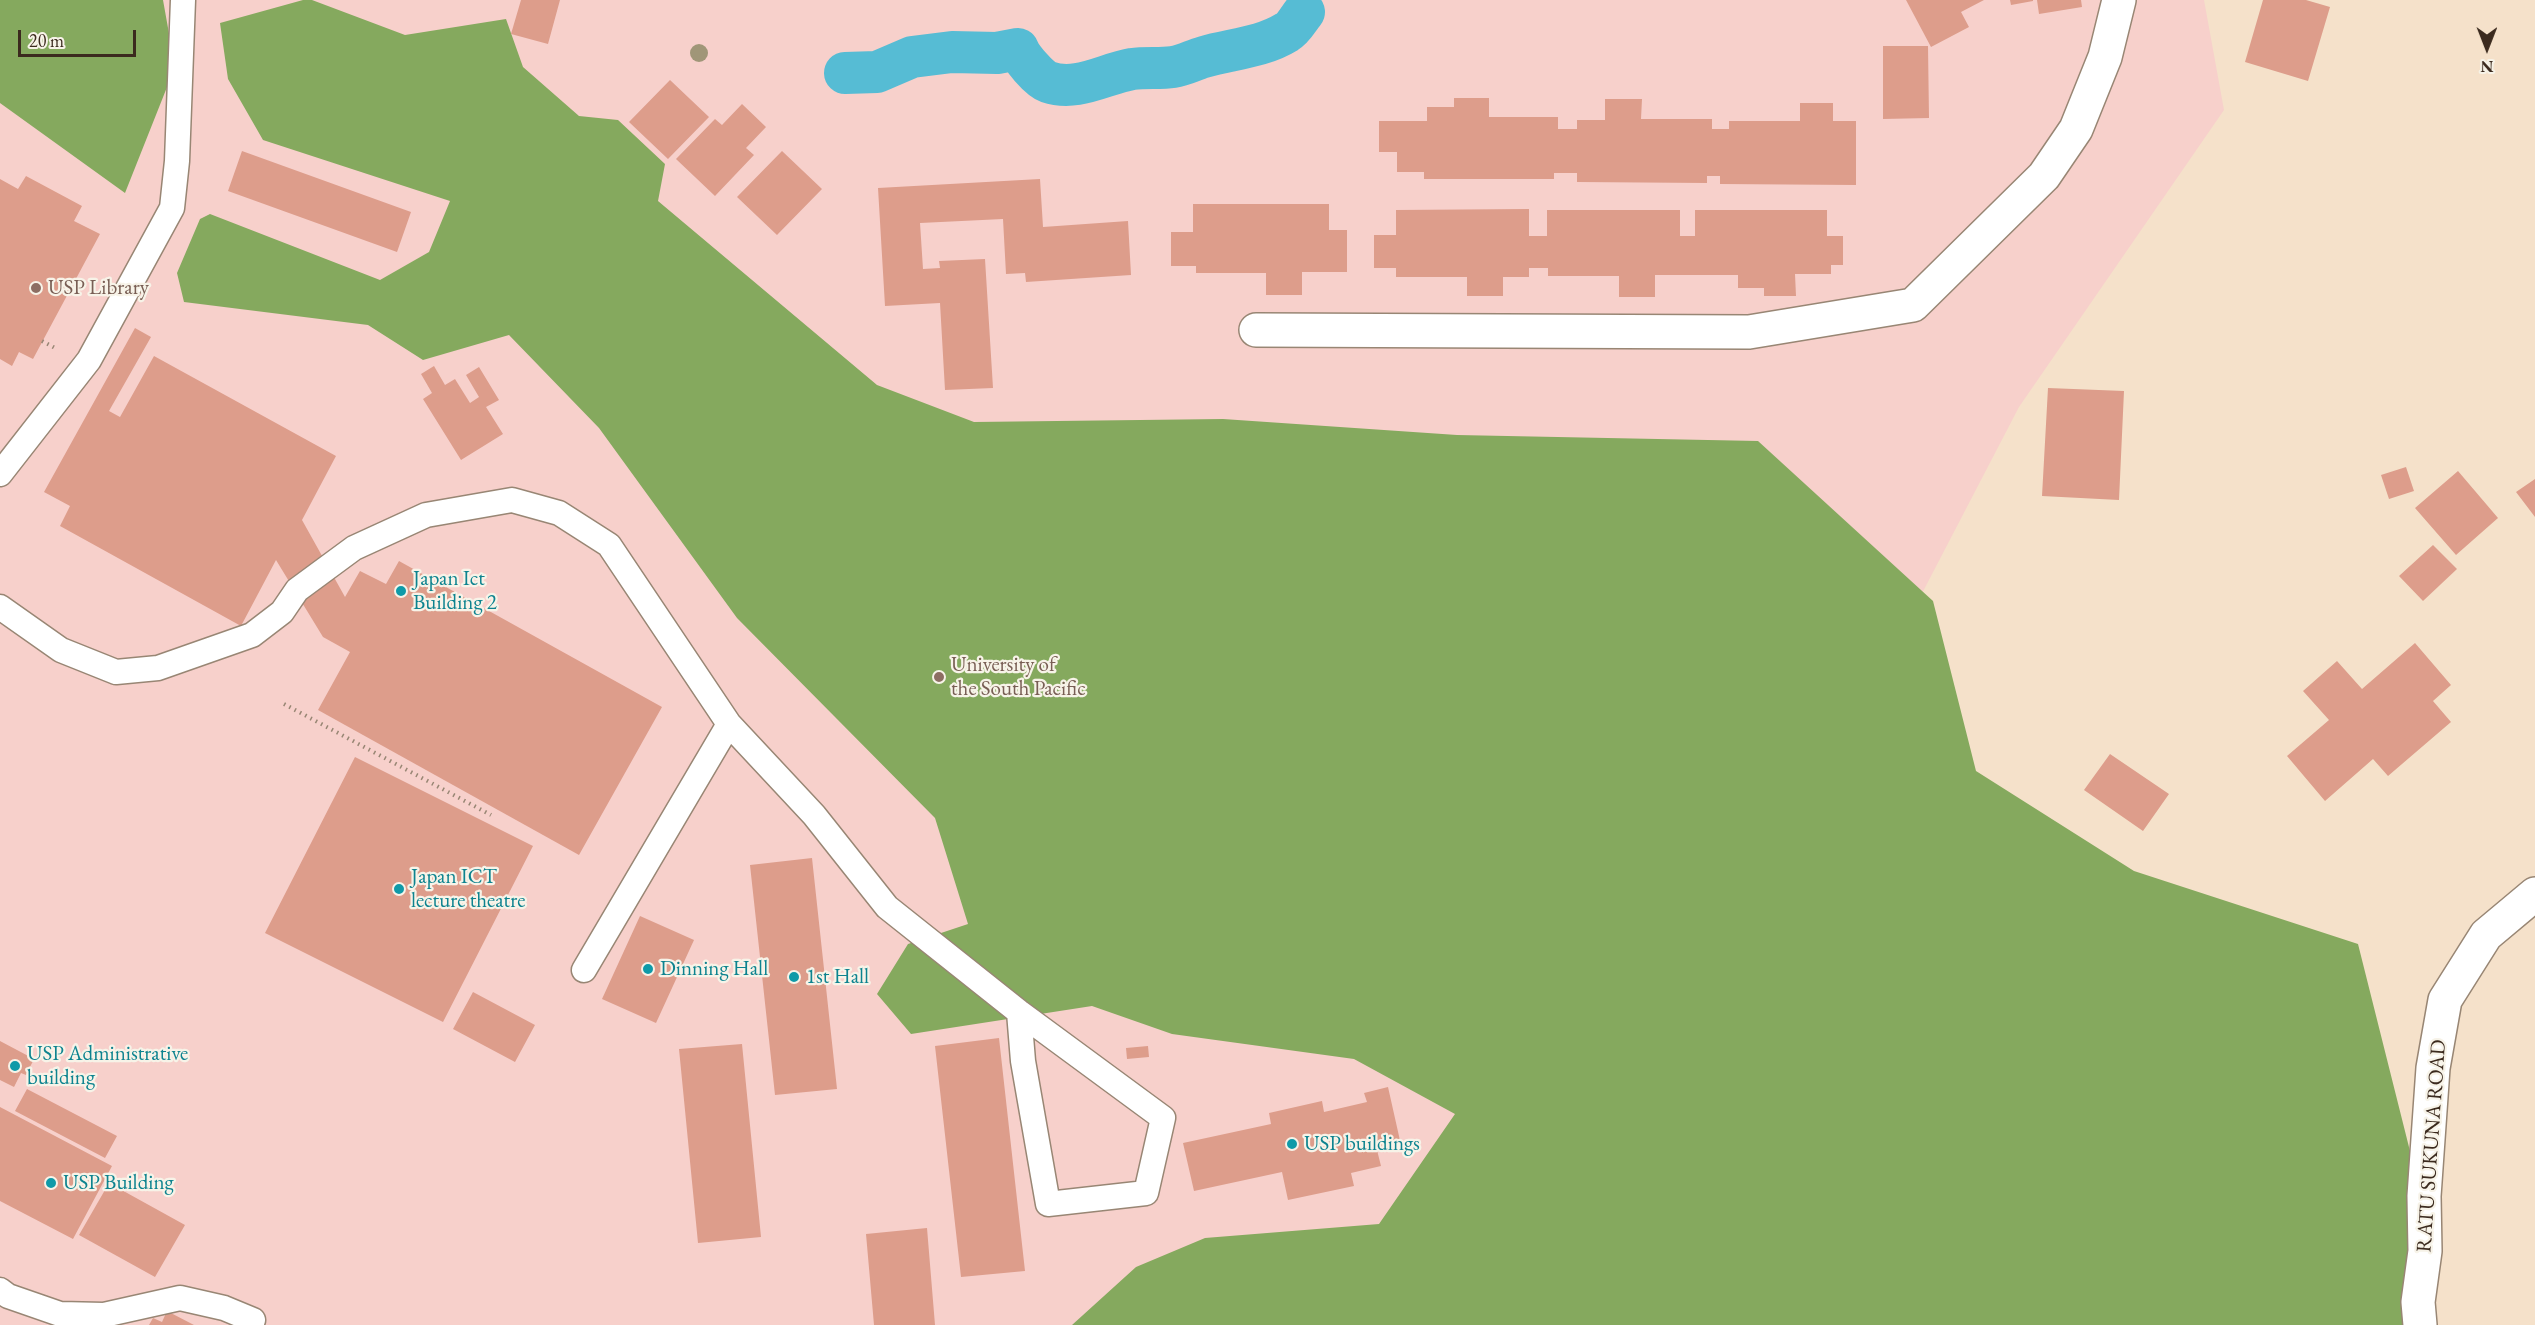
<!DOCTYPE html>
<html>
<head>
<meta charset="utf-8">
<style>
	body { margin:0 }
	#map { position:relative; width:2535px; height:1325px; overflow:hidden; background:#f5e1ca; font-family:"EB Garamond",serif }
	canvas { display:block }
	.north { position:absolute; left:2457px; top:18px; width:60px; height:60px; -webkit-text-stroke:4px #f7f3e8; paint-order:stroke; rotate:180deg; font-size:16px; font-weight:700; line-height:24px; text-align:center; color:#3b2a1e }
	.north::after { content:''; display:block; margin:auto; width:21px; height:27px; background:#3b2a1e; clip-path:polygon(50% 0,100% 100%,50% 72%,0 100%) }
	.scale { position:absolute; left:18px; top:30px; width:118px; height:27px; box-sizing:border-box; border:3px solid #3b2a1e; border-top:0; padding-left:8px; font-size:18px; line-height:21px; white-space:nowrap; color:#3b2a1e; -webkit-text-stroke:4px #f7f3e8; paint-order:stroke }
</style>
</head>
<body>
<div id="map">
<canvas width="2535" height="1325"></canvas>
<div class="north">N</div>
<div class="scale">20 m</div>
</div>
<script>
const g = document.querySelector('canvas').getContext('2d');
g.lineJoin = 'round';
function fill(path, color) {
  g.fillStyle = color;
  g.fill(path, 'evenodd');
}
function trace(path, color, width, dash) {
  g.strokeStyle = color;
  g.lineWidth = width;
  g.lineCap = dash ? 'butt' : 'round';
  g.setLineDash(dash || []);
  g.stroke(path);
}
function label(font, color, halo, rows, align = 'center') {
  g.font = font + ' "EB Garamond",serif';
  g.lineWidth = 4.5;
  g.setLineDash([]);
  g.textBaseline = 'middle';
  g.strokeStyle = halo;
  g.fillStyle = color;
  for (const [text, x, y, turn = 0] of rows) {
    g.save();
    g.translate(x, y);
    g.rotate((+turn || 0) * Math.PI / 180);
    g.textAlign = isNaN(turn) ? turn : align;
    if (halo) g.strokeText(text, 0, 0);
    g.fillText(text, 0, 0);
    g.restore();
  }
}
const built = new Path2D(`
	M0,0H2204L2224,110L2019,407L1738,947L1963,1325H0Z`);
const forest = new Path2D(`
	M0,0H163L175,67L125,193L0,103Z
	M303,0H312L405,35L506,19L523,67L579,116L618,120L665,164L658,201L877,385L974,422L1223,419L1457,435L1758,441L1933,601L1976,771L2134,871L2358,944L2415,1171L2408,1325H1072L1136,1267L1205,1238L1379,1224L1455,1114L1354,1059L1172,1034L1092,1006L911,1034L877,994L908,944L968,924L935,818L737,618L599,428L509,335L423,360L368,325L184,302L177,273L200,219L210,214L380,280L429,252L450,201L263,140L228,79L220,23Z`);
const stream = new Path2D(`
	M1304,12L1312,0`);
const canal = new Path2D(`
	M845,73L877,72L912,57L952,52L997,53L1018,49C1021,57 1039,79 1048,82C1077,92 1104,74 1132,69C1146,67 1160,69 1173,67C1185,65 1193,60 1204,57C1231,49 1261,48 1287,32C1294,28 1299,18 1304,12`);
const building = new Path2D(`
	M521,0H560L548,44L511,34Z
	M1906,0H1984L1961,12L1969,27L1931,47Z
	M2010,0H2033V1L2011,5Z
	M2037,0H2081L2082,7L2039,14Z
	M2263,0H2306L2330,7L2308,81L2245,62Z
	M1883,46H1928L1929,118L1883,119Z
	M670,80L709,117L668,159L629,122Z
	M1454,98H1489V117H1558V129H1577V120H1605V99H1642L1641,119H1712V129H1729V121H1800V103H1833V121H1856V185L1720,184V176H1707V183L1577,182V173H1554V179H1424V172H1397V152H1379V121H1427V107H1454Z
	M742,104L766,127L746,148L754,155L715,196L676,159L715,119L722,125Z
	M242,151L411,212L397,252L228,191Z
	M782,151L822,189L777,235L737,197Z
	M26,176L82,206L74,221L100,234L33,359L19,352L12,366L0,359V179L18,189Z
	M1040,179L1043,227L1128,221L1131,275L1026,282L1025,273L1006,274L1003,219L920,223L923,269L940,268L939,261L985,259L993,388L945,390L940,303L885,306L878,188Z
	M1193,204H1329V230H1347V272H1302V295H1266V273H1196V266H1171V232H1193Z
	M1529,209V236H1547V210H1680V236H1695V210H1827V236H1843V265H1831V274H1795L1796,296H1764V288H1738V275H1655V297H1619V276H1548V268H1529V277H1503V296H1467V277H1396V268H1374V235H1396V210Z
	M135,328L151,337L109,411L120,417L154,356L336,456L302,520L345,597L360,571L386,584L399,561L662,707L579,855L318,710L350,652L323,637L276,560L241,626L60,526L70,506L44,492Z
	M434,366L445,385L455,379L470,403L479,397L466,375L479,367L499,400L486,407L503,434L461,460L423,399L432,393L421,374Z
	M2048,388L2124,391L2119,500L2042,496Z
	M2406,467L2414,491L2389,499L2381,475Z
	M2458,471L2498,518L2456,555L2415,508Z
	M2535,479V517L2516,492Z
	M2433,545L2457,569L2423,601L2399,576Z
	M2415,643L2451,685L2433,701L2451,722L2388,776L2373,759L2325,801L2287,756L2329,720L2303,691L2337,661L2362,689Z
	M2110,754L2169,794L2143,831L2084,790Z
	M355,757L533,846L443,1022L265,933Z
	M812,858L837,1089L775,1095L750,865Z
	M640,916L694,940L656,1023L602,999Z
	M473,992L535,1025L515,1062L453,1029Z
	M999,1038L1025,1271L961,1277L935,1046Z
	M0,1041L34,1059L26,1075L21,1073L14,1087L0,1080Z
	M742,1044L761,1237L698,1243L679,1049Z
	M1148,1046L1149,1057L1127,1059L1126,1048Z
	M1388,1087L1401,1145L1377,1150L1381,1166L1351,1173L1354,1186L1288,1200L1282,1172L1194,1191L1183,1143L1271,1124L1269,1113L1322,1101L1324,1112L1367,1102L1364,1093Z
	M27,1089L117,1136L105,1158L15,1111Z
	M0,1107L112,1166L73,1239L0,1201Z
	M109,1183L185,1225L155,1277L79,1235Z
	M927,1228L935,1325H874L866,1234Z
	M167,1311L194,1325H149L153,1318L162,1322Z`);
const path = new Path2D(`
	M42,341L57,349
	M284,704L491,815`);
const lane = new Path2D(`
	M0,474L89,360L172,208L177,161L183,0
	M0,607L61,650L116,672L158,668L252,635L282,612L297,590L354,548L426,515L512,500L559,513L609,545L729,724L814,815L887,907L1019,1012L1163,1118L1146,1193L1048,1204L1023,1061L1019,1012
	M584,970L729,724
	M0,1290L8,1296L60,1314L104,1315L180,1298L224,1308L253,1320`);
const street = new Path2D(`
	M1256,330L1749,332L1913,305L2044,176L2076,129L2105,57L2119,0`);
const secondary = new Path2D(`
	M2420,1325L2418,1302L2425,1251L2424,1196L2433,1068L2445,1000L2486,935L2535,894`);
const trees = [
	[699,53]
];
const markers = [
	[36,288,6,"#8d6e63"],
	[401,591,6,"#0f9aa8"],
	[939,677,6,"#8d6e63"],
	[399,889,6,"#0f9aa8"],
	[648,969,6,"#0f9aa8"],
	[794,977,6,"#0f9aa8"],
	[15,1066,6,"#0f9aa8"],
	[1292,1144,6,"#0f9aa8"],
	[51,1183,6,"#0f9aa8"]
];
const educationNames = [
	["USP Library",48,288],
	["University of",951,665],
	["the South Pacific",951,689]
];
const cultureNames = [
	["Japan Ict",413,579],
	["Building 2",413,603],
	["Japan ICT",411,877],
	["lecture theatre",411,901],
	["Dinning Hall",660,969],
	["1st Hall",806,977],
	["USP Administrative",27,1054],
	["building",27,1078],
	["USP buildings",1304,1144],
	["USP Building",63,1183]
];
const streetNames = [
	["RATU SUKUNA ROAD",2432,1146,-86]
];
fill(built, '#f7d0cb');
fill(forest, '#85a95e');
trace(stream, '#56bcd4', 12);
trace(canal, '#56bcd4', 42);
fill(building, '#dd9d8b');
trace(lane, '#988674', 27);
trace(street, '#988674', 36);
trace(secondary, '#988674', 36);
trace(path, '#988674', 4, [1.5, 4.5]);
trace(lane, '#fff', 24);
trace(street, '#fff', 33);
trace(secondary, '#fff', 33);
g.fillStyle = '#a09678';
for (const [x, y] of trees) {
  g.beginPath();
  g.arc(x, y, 9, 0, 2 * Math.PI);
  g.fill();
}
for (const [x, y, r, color] of markers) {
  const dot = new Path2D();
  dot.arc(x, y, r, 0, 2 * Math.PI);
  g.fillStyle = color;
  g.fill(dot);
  trace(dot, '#f7f3e8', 2);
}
label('21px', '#785e54', '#f7f3e8', educationNames, 'left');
label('21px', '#0d838f', '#f7f3e8', cultureNames, 'left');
label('21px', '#3b2a1e', '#f7f3e8', streetNames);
</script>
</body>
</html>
